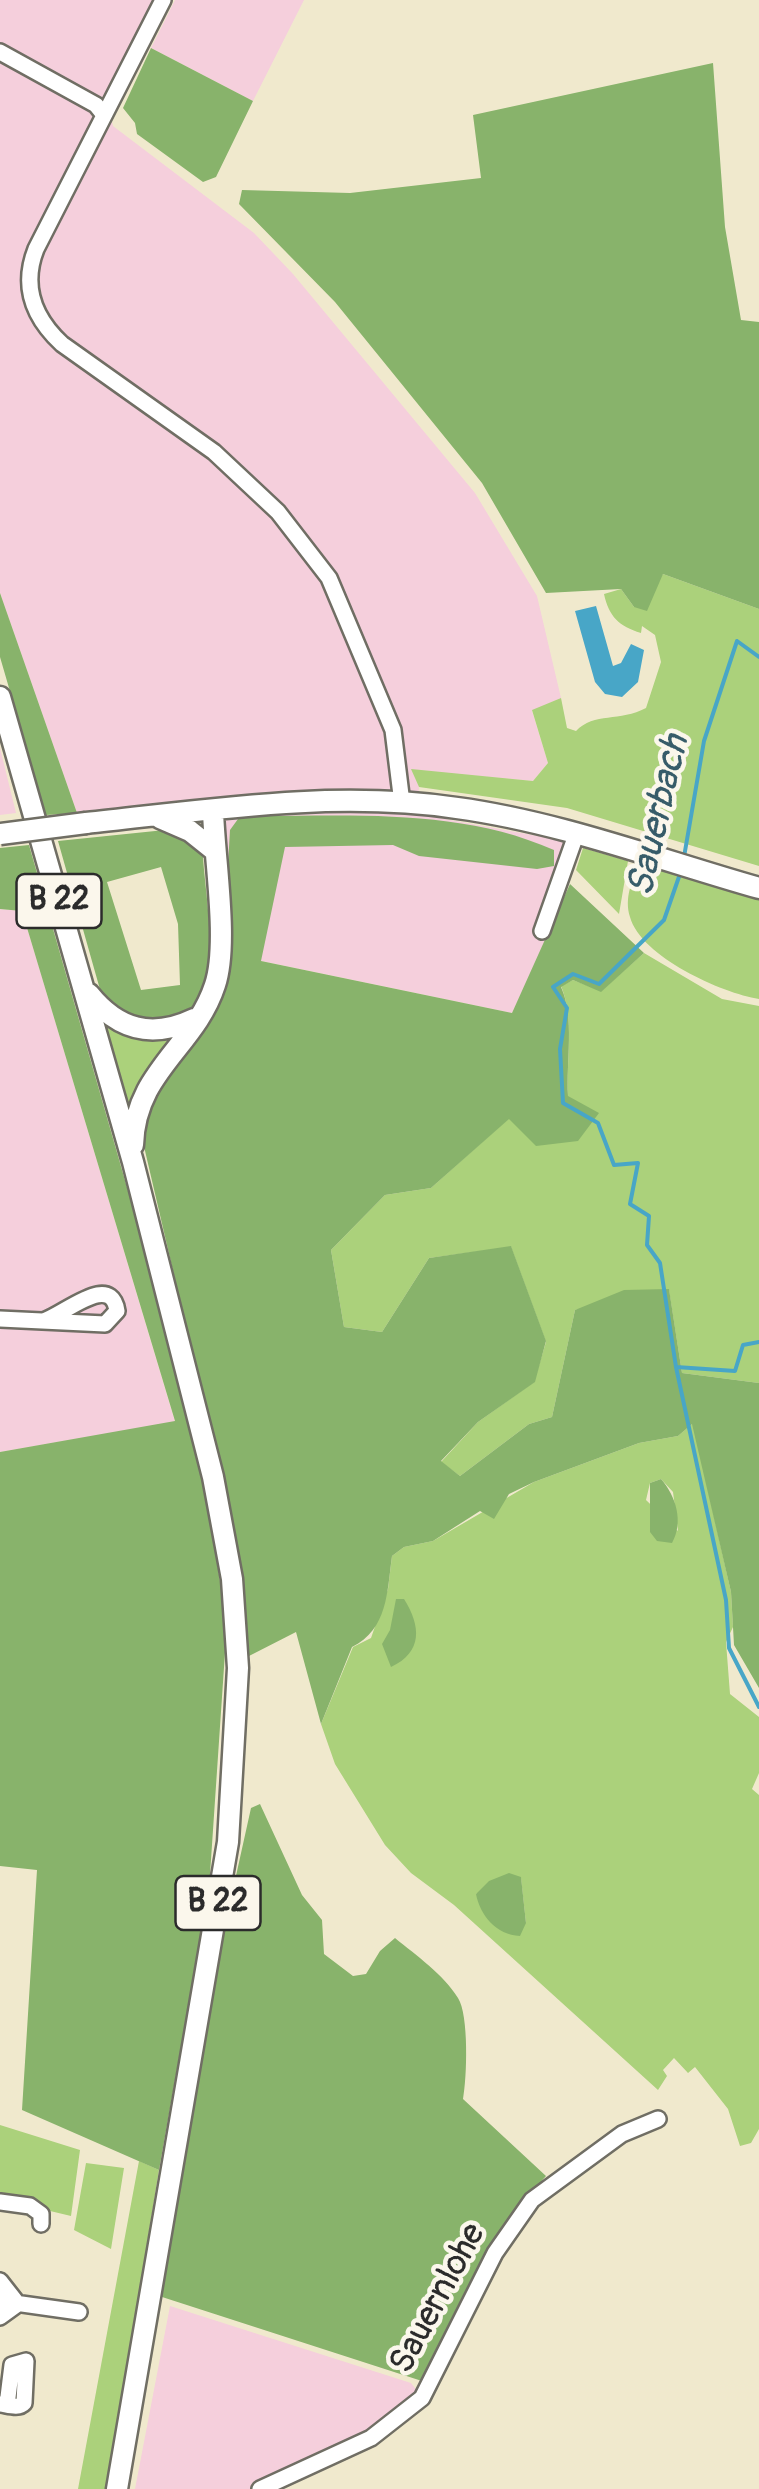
<!DOCTYPE html>
<html>
<head>
<meta charset="utf-8">
<style>
	body { margin:0 }
	canvas { display:block; background:#f0e9cd }
</style>
</head>
<body>
<canvas width="759" height="2489"></canvas>
<script>
const g = document.querySelector('canvas').getContext('2d');
g.lineJoin = 'round';
function fill(path, color) {
  g.fillStyle = color;
  g.fill(path, 'evenodd');
}
function trace(path, color, width, dash) {
  g.strokeStyle = color;
  g.lineWidth = width;
  g.lineCap = dash ? 'butt' : 'round';
  g.setLineDash(dash || []);
  g.stroke(path);
}
function label(font, color, halo, rows, align = 'center') {
  g.font = font + ' Pangolin,sans-serif';
  g.lineWidth = 9;
  g.setLineDash([]);
  g.textBaseline = 'middle';
  g.strokeStyle = halo;
  g.fillStyle = color;
  for (const [text, x, y, turn = 0] of rows) {
    g.save();
    g.translate(x, y);
    g.rotate((+turn || 0) * Math.PI / 180);
    g.textAlign = isNaN(turn) ? turn : align;
    if (halo) g.strokeText(text, 0, 0);
    g.fillText(text, 0, 0);
    g.restore();
  }
}
const built = new Path2D(`
	M0,0H157L105,96L113,126L254,233L293,274L475,493L537,596L561,698L532,711L548,763L533,781L412,770L419,787L418,814L581,844L544,944L512,1013L223,953L225,838L218,798L77,813L0,593Z
	M175,0H304L253,101L151,48Z
	M0,748L16,813L0,815Z
	M0,909L22,911L175,1422L0,1452Z
	M170,2306L411,2383L421,2396L393,2419L250,2489H135Z`);
const green = new Path2D(`
	M663,574L759,609V866L567,808L419,787L411,769L533,781L548,763L532,710L561,698L567,728L576,731C594,712 620,722 646,708L661,662L655,635L642,626L641,633C619,626 609,617 604,594L621,589L634,607Z
	M583,848L628,861L619,914L576,870Z
	M639,863L759,899V999C722,993 641,957 630,917C624,898 632,881 639,863Z
	M644,953L722,999L759,1006V1383L682,1373L669,1290L575,1310L552,1417L529,1424L460,1476L441,1462L478,1422L534,1382L546,1342L511,1247L429,1258L382,1332L344,1327L331,1250L385,1195L431,1188L509,1118L568,1097C566,1060 575,1019 561,986L573,980L601,991Z
	M98,1014C125,1036 143,1041 178,1035L127,1118Z
	M693,1423L731,1592L733,1627L726,1642L730,1694L759,1717V1773L752,1789L759,1795V2129L751,2143L740,2146L728,2109L695,2067L688,2073L674,2058L663,2070L667,2076L658,2090L454,1905L411,1873L385,1845L335,1764L321,1724L353,1647L371,1638L388,1589L392,1556L404,1547L433,1541L534,1482L639,1443L678,1436ZM661,1479L673,1492L678,1531L646,1500L650,1483ZM521,1878L526,1923L476,1894Z
	M0,2125L80,2150L71,2216L0,2199Z
	M139,2161L159,2170L107,2489H78Z
	M86,2163L124,2168L111,2249L74,2230Z`);
const forest = new Path2D(`
	M151,48L253,101L216,177L203,182L137,134L135,123L123,108Z
	M713,63L725,227L741,320L759,322V609L663,574L647,611L634,607L621,589L546,593L482,483L335,302L239,204L242,190L350,193L481,178L473,115Z
	M0,593L77,813L46,815L0,657Z
	M252,816C352,816 460,808 554,850V866L537,869L419,856L393,845L285,847L261,961L512,1013L570,884L644,953L601,992L573,980L561,987C575,1018 566,1060 568,1096L599,1113L578,1141L536,1146L509,1119L431,1188L385,1195L331,1250L344,1327L382,1332L429,1258L511,1246L546,1341L535,1382L478,1422L441,1461L460,1476L529,1424L552,1417L575,1310L624,1290L669,1289L682,1373L759,1383V1688L734,1645L731,1592L692,1424L678,1436L639,1443L534,1482L509,1494L494,1519L480,1511L433,1541L404,1547L392,1556C387,1592 388,1629 352,1647L321,1724L296,1632L249,1656L219,1468L139,1125L223,953L230,830L238,819Z
	M165,830L192,844L203,857C205,891 219,972 202,999C192,1014 178,1017 162,1021C137,1027 116,1011 101,993L58,841ZM161,867L178,924L180,985L141,990L107,882Z
	M29,845L193,1418L227,1623L209,1889L159,2170L22,2110L37,1870L0,1866V1452L175,1421L22,911L0,909V848Z
	M661,1479C676,1496 684,1522 672,1543L657,1541L650,1532V1483Z
	M396,1599H404C421,1626 423,1652 391,1667L382,1644L390,1630Z
	M260,1804L302,1895L322,1920L324,1954L353,1976L366,1974L380,1951L395,1938C417,1956 443,1974 458,1998C469,2015 467,2078 463,2099L546,2176C490,2236 461,2310 425,2382L159,2296L226,1921L251,1808Z
	M509,1873L521,1877L526,1923L520,1936C496,1935 480,1915 476,1894L489,1881Z`);
const water = new Path2D(`
	M596,606L613,666L621,663L631,644L644,650L638,682L622,697L605,694L595,682L575,611Z`);
const stream = new Path2D(`
	M684,857L704,741L737,641L759,657
	M681,871L664,920L599,984L573,974L553,987L567,1008L560,1049L563,1103L598,1123L614,1165L638,1163L630,1204L649,1216L647,1245L660,1263L676,1367L726,1600L729,1648L759,1707
	M676,1367L735,1371L743,1345L759,1342`);
const minor = new Path2D(`
	M163,0L36,249C21,287 34,318 62,344L214,452L278,512L329,578L393,730L402,803
	M0,52L96,105L104,115
	M542,931L576,835
	M0,1319L105,1324L117,1311C111,1271 64,1315 43,1321
	M0,2202L30,2206L41,2214V2224
	M0,2281L18,2304L0,2317
	M0,2301L79,2312
	M0,2404C8,2405 19,2409 24,2403L26,2361L12,2365L7,2405
	M260,2489L371,2438L422,2398L495,2253L532,2200L622,2134L658,2119`);
const major = new Path2D(`
	M0,697L133,1162L213,1477L232,1579L238,1668L228,1842L117,2489
	M160,818L190,831L215,851
	M86,823C209,810 333,790 457,808C560,822 660,860 759,888
	M89,994C118,1030 152,1039 194,1019
	M133,1145C135,1071 195,1047 215,985C229,943 214,857 213,810`);
const majorBridge = new Path2D(`
	M0,834L86,823`);
const shields = [
	[59,901,85],
	[218,1903,85]
];
const shieldNames = [
	["B 22",59,901],
	["B 22",218,1903]
];
const streetNames = [
	["Sauernlohe",439,2299,-62]
];
const waterNames = [
	["Sauerbach",660,816,-77]
];
fill(built, '#f5cfdc');
fill(green, '#abd17b');
fill(forest, '#88b36b');
fill(water, '#48a6c7');
trace(stream, '#48a6c7', 4);
trace(minor, '#706e64', 20);
trace(major, '#706e64', 25);
trace(minor, '#fff', 15);
trace(major, '#fff', 20);
trace(majorBridge, '#706e64', 25, []);
trace(majorBridge, '#fff', 20);
for (const [x, y, w] of shields) {
  const box = new Path2D();
  box.roundRect(x - w / 2, y - 27, w, 54, 8);
  g.fillStyle = '#fbf7ec';
  g.fill(box);
  trace(box, '#2b2b2b', 2.5);
}
label('bold 32px', '#2b2b2b', null, shieldNames);
label('35px', '#2b2b2b', '#fbf7ec', streetNames);
label('italic 38px', '#375c69', '#fbf7ec', waterNames);
</script>
</body>
</html>
